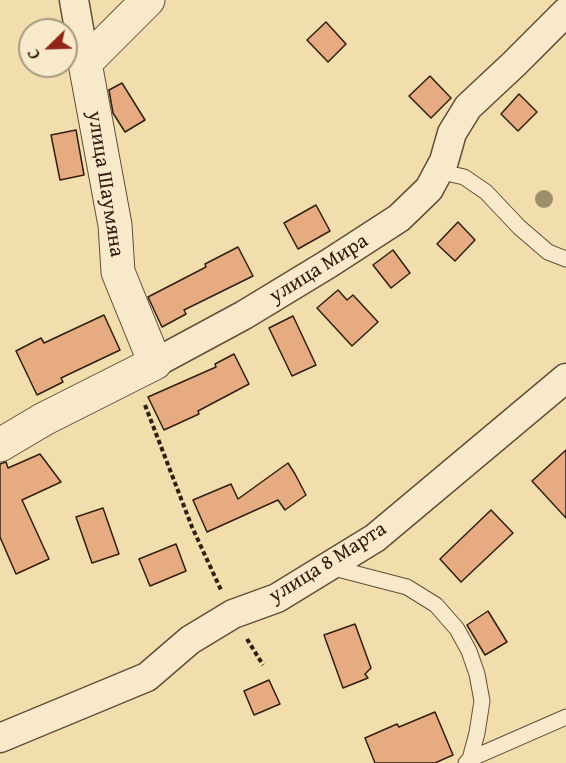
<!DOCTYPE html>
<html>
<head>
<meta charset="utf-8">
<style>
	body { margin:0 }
	#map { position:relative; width:566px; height:763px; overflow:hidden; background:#f2ddad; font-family:"Gentium Book Plus",serif }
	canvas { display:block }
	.north { position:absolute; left:18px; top:18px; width:60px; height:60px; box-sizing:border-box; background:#f7e9ca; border:2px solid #a79980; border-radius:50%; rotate:247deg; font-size:16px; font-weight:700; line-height:24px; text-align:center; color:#2f2012 }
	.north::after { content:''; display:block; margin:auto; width:21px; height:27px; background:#8f2418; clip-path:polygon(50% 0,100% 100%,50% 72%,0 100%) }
</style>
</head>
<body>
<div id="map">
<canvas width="566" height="763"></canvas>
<div class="north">С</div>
</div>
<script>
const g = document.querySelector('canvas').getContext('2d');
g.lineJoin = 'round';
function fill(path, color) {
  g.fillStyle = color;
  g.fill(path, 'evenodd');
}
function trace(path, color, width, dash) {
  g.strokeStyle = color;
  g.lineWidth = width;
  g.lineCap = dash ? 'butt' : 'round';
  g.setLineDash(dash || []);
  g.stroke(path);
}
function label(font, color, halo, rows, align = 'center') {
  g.font = font + ' "Gentium Book Plus",serif';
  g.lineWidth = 4.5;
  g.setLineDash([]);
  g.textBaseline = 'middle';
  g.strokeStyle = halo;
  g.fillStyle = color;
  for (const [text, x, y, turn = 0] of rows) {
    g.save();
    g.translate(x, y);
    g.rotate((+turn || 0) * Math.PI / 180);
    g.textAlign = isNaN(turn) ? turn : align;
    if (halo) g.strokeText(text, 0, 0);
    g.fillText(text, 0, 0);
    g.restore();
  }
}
const building = new Path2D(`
	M326,22L346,44L328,62L307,40Z
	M430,76L451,98L431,118L409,96Z
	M122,83L145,120L125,132L113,113L109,90Z
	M519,94L537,112L518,131L501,114Z
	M76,130L84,175L60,180L51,135Z
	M316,205L330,231L298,249L284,223Z
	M458,222L475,240L455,261L437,244Z
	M238,247L253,276L184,310L186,314L162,327L148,297L206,267L205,264Z
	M393,250L410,273L391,288L373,265Z
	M338,290L347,300L353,295L378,322L352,346L317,308Z
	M104,315L120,350L61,378L63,382L37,395L16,351L41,338L44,343Z
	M293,316L316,365L292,376L269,328Z
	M234,354L249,384L198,411L199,414L164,430L148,397L216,367L215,364Z
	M566,450V518L532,481Z
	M40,454L61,482L22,500L49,559L16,574L0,537V464L6,462L8,468Z
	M288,463L295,474L306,495L285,510L278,500L207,532L193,500L231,484L238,499Z
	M103,508L119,554L92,563L76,517Z
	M491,510L513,533L461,582L440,559Z
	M176,544L186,571L150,586L139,559Z
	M488,611L507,642L485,655L467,625Z
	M355,624L371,668L365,674L368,678L343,688L324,635Z
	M269,680L280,704L254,715L244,691Z
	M435,712L453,755L435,763H375L365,738L397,724L399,727Z`);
const path = new Path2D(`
	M145,405L192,527L221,590
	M247,639L263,665`);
const service = new Path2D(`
	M438,171L464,177L486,192L519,227L548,252L566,259
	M330,567L407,587L436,605L457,629L469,651L477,674L482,701L477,733L470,759L466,763
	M470,759L566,717`);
const minor = new Path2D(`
	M74,0L85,63
	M155,363L244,315L328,264L399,218L429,189L444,161L452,133L468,107L514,64L566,12
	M0,738L147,677L190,640L233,614L277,598L375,538L566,378`);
const tertiary = new Path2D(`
	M0,445L44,419L155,363L118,272L115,225L85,63L148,0`);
const trees = [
	[544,199]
];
const streetNames = [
	["улица Шаумяна",105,184,81],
	["улица Мира",319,269,-32],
	["улица 8 Марта",328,563,-32]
];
fill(building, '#e7ab81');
trace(building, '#2f2012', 1.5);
trace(service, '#604f39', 17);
trace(minor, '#604f39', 31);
trace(tertiary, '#604f39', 35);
trace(path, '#2f2012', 4, [4.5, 3]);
trace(service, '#f7e9ca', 15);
trace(minor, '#f7e9ca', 28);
trace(tertiary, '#f7e9ca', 33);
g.fillStyle = '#9e8f6b';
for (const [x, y] of trees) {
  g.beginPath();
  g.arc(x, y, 9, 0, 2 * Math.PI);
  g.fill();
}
label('21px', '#2f2012', '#f7e9ca', streetNames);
</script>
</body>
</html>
